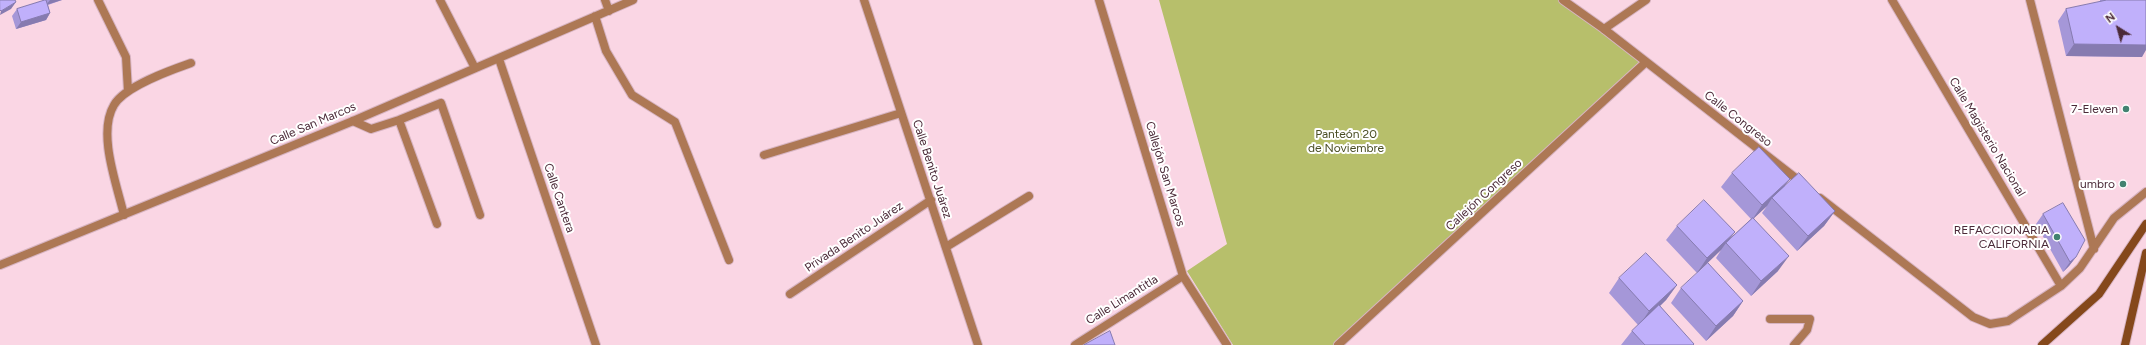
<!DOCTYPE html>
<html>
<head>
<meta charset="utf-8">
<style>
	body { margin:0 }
	#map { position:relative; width:2146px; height:345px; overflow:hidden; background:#fad6e4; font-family:Figtree,sans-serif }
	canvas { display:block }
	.north { position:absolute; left:2098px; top:8px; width:40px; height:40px; -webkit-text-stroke:3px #fff; paint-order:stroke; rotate:323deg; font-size:11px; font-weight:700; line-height:16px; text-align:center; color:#4b2a38 }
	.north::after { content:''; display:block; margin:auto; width:14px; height:18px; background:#4b2a38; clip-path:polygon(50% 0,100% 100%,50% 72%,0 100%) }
</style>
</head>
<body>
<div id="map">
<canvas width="2146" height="345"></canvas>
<div class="north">N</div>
</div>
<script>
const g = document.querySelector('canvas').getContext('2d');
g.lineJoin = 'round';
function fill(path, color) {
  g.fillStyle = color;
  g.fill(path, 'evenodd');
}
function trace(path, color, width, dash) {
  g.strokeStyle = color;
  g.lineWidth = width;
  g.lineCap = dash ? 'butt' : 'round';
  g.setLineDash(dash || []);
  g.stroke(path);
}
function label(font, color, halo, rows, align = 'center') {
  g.font = font + ' Figtree,sans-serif';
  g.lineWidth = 4;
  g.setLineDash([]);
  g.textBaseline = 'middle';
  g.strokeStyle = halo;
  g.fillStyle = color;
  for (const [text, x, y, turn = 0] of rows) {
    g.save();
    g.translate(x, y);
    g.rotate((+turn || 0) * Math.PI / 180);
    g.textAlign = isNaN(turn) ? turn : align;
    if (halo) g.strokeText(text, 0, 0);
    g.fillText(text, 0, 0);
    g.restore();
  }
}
const green = new Path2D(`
	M1159,0H1560L1642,61L1333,345H1233L1187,271L1227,244Z`);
const service = new Path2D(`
	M1604,29L1646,0
	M399,120L437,224
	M353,121L371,129L399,120L441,103L480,215
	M764,155L901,113
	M946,247L1029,196
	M1770,319H1810L1807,330L1794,345`);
const minor = new Path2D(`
	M98,0L126,57L128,91
	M440,0L475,68
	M605,0L609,11
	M864,0L978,345
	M1099,0L1183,276L1227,345
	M1563,0L1604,29L1802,183
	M1892,0L2061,286
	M2030,0L2094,249
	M595,16L606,51L632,95L675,122L729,260
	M499,59L596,345
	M1820,198L1973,317L1990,324L2008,321L2061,286L2080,268L2114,218L2146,192
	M124,215C117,185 97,133 114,105C125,86 171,70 191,63
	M0,265L353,121L633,0
	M790,294L931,200
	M1075,345L1183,276
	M1338,345L1646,62`);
const secondary = new Path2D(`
	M2042,345L2099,294L2146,224
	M2125,345L2146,253`);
const wall = new Path2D(`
	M45,0H62L48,5L50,13L46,20L16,29L12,16L17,9Z
	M2100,0H2146L2142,57L2066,56L2058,21L2066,9L2100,2Z
	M1732,173L1785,186L1835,211L1824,226L1797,251L1762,213L1767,206L1754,218L1778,271L1751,296L1716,258L1721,250L1697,273L1666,240L1677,226L1729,240L1751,219L1721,187Z
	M2043,214L2076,257L2069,266L2063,272L2036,224Z
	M1619,278L1677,285L1666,300L1660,306L1693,345H1621L1632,331L1638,325L1609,293Z
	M1681,288L1743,301L1733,316L1706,341L1671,303Z`);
const shadedWall = new Path2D(`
	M50,0H62L46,5Z
	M16,2L11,9L0,15L1,11Z
	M50,13L46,20L16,29L21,22Z
	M2074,44L2146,45V50L2142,57L2066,56Z
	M1790,179L1779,194L1772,198L1767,206L1752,220L1762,205Z
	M1835,211L1824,226L1797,251L1808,236Z
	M1735,232L1727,243H1726L1721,250L1697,273L1707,258Z
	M1789,256L1778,271L1751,296L1761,281Z
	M2076,257L2069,266L2063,272L2070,262Z
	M1677,285L1666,300L1639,326L1649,311Z
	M1743,301L1733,316L1706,341L1716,326Z`);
const building = new Path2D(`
	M0,0H15L16,2L1,11L0,10Z
	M45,0H46L50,13L21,22L17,9Z
	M2107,0H2146V45L2074,44L2066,9Z
	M1759,147L1790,179L1762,205L1732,173Z
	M1799,173L1835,211L1808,236L1772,198Z
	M1704,200L1735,232L1707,258L1677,226Z
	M2063,203L2085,240L2076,257L2070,262L2043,214Z
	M1753,218L1789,256L1761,281L1726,243Z
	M1646,253L1677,285L1649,311L1619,278Z
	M1708,263L1743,301L1716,326L1681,288Z
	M1659,305L1694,344L1693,345H1645L1632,331Z
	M1110,331L1115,345H1084Z`);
const markers = [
	[2126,109,4,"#428270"],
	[2123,184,4,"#428270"],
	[2057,237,4,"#428270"]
];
const poiNames = [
	["7-Eleven",2118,109],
	["umbro",2115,184],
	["REFACCIONARIA",2049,230],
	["CALIFORNIA",2049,244]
];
const streetNames = [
	["Calle Congreso",1738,119,38],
	["Calle San Marcos",313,124,-23],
	["Calle Magisterio Nacional",1987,137,59],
	["Calle Benito Juárez",932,169,72],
	["Callejón San Marcos",1165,174,73],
	["Callejón Congreso",1484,195,-43],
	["Calle Cantera",559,198,71],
	["Privada Benito Juárez",854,237,-34],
	["Calle Limantitla",1122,300,-32]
];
const parkNames = [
	["Panteón 20",1346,134],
	["de Noviembre",1346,148]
];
fill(green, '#b7bf6b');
trace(service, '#d7b4c2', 10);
trace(minor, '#d7b4c2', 10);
trace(secondary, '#d7b4c2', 10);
trace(service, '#ad7855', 8);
trace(minor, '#ad7855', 8);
trace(secondary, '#85481b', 8);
fill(wall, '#a597d8');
fill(shadedWall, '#867bb0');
fill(building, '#c0b0fb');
trace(building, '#867bb0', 1);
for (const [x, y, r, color] of markers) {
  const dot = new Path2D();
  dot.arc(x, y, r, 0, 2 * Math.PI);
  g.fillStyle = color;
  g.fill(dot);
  trace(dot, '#fff', 1.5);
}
label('12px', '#4b2a38', '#fff', poiNames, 'right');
label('12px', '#4b2a38', '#fff', streetNames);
label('12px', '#494d23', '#fff', parkNames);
</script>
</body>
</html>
